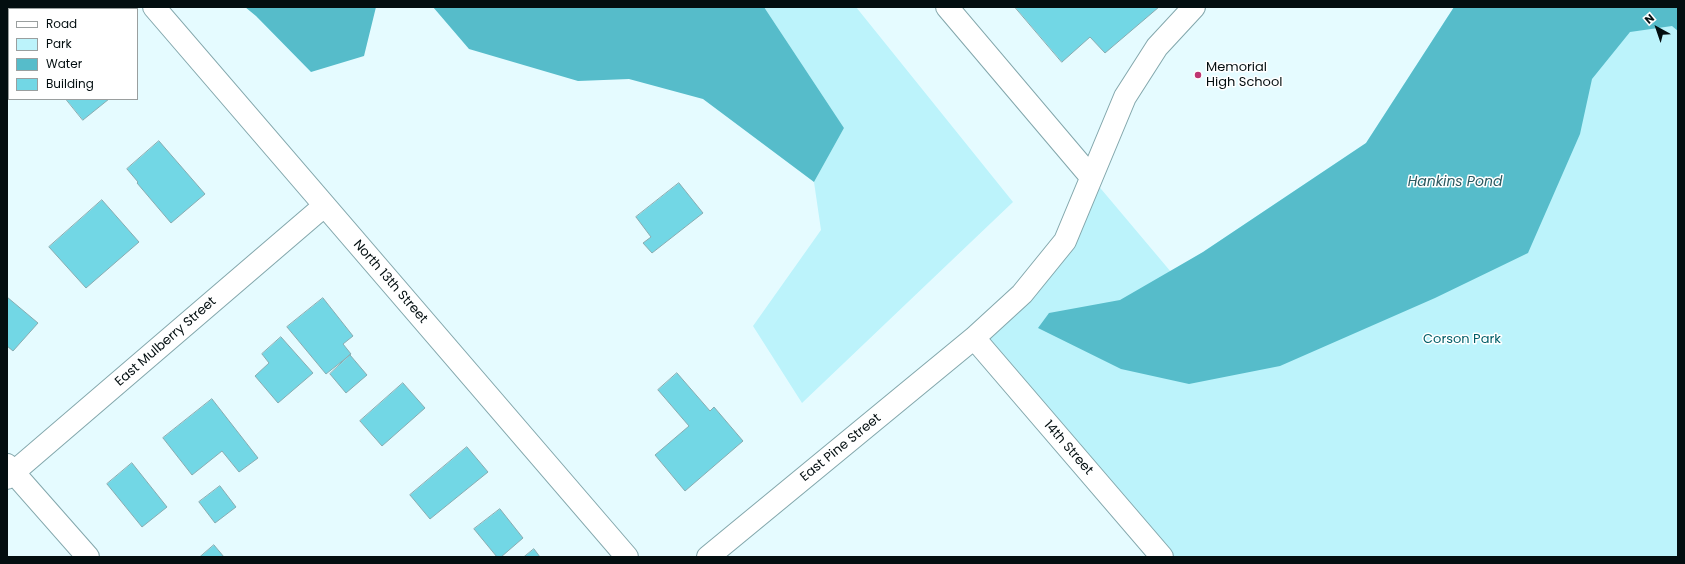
<!DOCTYPE html>
<html>
<head>
<meta charset="utf-8">
<style>
	body { margin:0 }
	#map { position:relative; width:1685px; height:564px; overflow:hidden; background:#e5fbff; font-family:Poppins,sans-serif }
	canvas { display:block }
	.frame { position:absolute; inset:0; border:8px solid #030e10; pointer-events:none }
	.legend { position:absolute; left:8px; top:8px; width:130px; height:92px; box-sizing:border-box; background:#fff; border:1px solid #9a9f9f; margin:0; padding:5px 7px; list-style:none; font-size:12px; color:#030e10 }
	.legend li { display:flex; align-items:center; gap:8px; height:20px }
	.legend b { width:20px; border:1px solid #9a9f9f }
	.north { position:absolute; left:1637px; top:8px; width:40px; height:40px; -webkit-text-stroke:3px #fff; paint-order:stroke; rotate:320deg; font-size:11px; font-weight:700; line-height:16px; text-align:center; color:#030e10 }
	.north::after { content:''; display:block; margin:auto; width:14px; height:18px; background:#030e10; clip-path:polygon(50% 0,100% 100%,50% 72%,0 100%) }
</style>
</head>
<body>
<div id="map">
<canvas width="1685" height="564"></canvas>
<div class="frame"></div>
<ul class="legend">
<li><b style="height:5px;background:#fff"></b>Road</li>
<li><b style="height:11px;background:#bcf3fb"></b>Park</li>
<li><b style="height:11px;background:#56bcca"></b>Water</li>
<li><b style="height:11px;background:#72d7e5"></b>Building</li>
</ul>
<div class="north">N</div>
</div>
<script>
const g = document.querySelector('canvas').getContext('2d');
g.lineJoin = 'round';
function fill(path, color) {
  g.fillStyle = color;
  g.fill(path, 'evenodd');
}
function trace(path, color, width, dash) {
  g.strokeStyle = color;
  g.lineWidth = width;
  g.lineCap = dash ? 'butt' : 'round';
  g.setLineDash(dash || []);
  g.stroke(path);
}
function label(font, color, halo, rows, align = 'center') {
  g.font = font + ' Poppins,sans-serif';
  g.lineWidth = 3;
  g.setLineDash([]);
  g.textBaseline = 'middle';
  g.strokeStyle = halo;
  g.fillStyle = color;
  for (const [text, x, y, turn = 0] of rows) {
    g.save();
    g.translate(x, y);
    g.rotate((+turn || 0) * Math.PI / 180);
    g.textAlign = isNaN(turn) ? turn : align;
    if (halo) g.strokeText(text, 0, 0);
    g.fillText(text, 0, 0);
    g.restore();
  }
}
const green = new Path2D(`
	M764,7H856L1013,202L802,403L753,326L821,230L814,182L844,128Z
	M1454,7H1678V557H1162L974,338L1022,294L1091,177L1171,272L1203,252L1366,143Z`);
const water = new Path2D(`
	M245,7H376L364,56L311,72L256,16Z
	M433,7H764L844,128L814,182L703,99L629,79L578,81L469,49Z
	M1454,7H1678V31L1672,26L1630,32L1592,79L1580,134L1528,253L1435,298L1280,366L1189,384L1121,369L1038,328L1049,313L1120,300L1203,252L1366,143Z`);
const building = new Path2D(`
	M1015,7H1159L1105,53L1090,37L1062,62Z
	M66,99H109L83,120Z
	M159,141L205,194L171,223L137,183L138,182L127,169Z
	M679,183L703,213L652,253L643,243L651,237L636,217Z
	M102,200L139,242L86,288L49,247Z
	M7,297L38,323L13,351L7,346Z
	M323,298L353,336L343,344L351,354L326,374L287,327Z
	M281,337L313,373L278,403L255,376L269,363L262,354Z
	M350,355L367,375L346,393L330,374Z
	M677,373L710,411L714,407L743,441L685,491L655,455L689,426L658,390Z
	M403,383L425,408L382,446L360,421Z
	M212,399L258,458L239,472L222,451L192,475L163,438Z
	M467,447L488,472L430,519L410,495Z
	M132,463L167,507L142,527L107,484Z
	M220,486L236,507L215,523L199,502Z
	M500,509L523,538L501,557H497L474,529Z
	M214,545L224,557H200Z
	M534,549L540,557H524Z`);
const minor = new Path2D(`
	M154,7L627,557
	M947,7L1091,177
	M974,338L1162,557
	M7,465L88,557
	M7,478L324,206
	M708,557L974,338L1022,294L1065,241L1125,97L1157,47L1194,7`);
const markers = [
	[1198,75,4,"#be3572"]
];
const poiNames = [
	["Memorial",1206,68],
	["High School",1206,83]
];
const streetNames = [
	["North 13th Street",390,282,49],
	["East Mulberry Street",166,342,-41],
	["East Pine Street",841,448,-39],
	["14th Street",1068,448,49]
];
const parkNames = [
	["Corson Park",1462,340]
];
const waterNames = [
	["Hankins Pond",1455,182]
];
fill(green, '#bcf3fb');
fill(water, '#56bcca');
fill(building, '#72d7e5');
trace(building, '#88acb1', 1);
trace(minor, '#83a7ac', 24);
trace(minor, '#fff', 22);
for (const [x, y, r, color] of markers) {
  const dot = new Path2D();
  dot.arc(x, y, r, 0, 2 * Math.PI);
  g.fillStyle = color;
  g.fill(dot);
  trace(dot, '#fff', 1.5);
}
label('13px', '#030e10', '#fff', poiNames, 'left');
label('13px', '#030e10', '#fff', streetNames);
label('13px', '#005e68', '#fff', parkNames);
label('italic 14px', '#2c5960', '#fff', waterNames);
</script>
</body>
</html>
